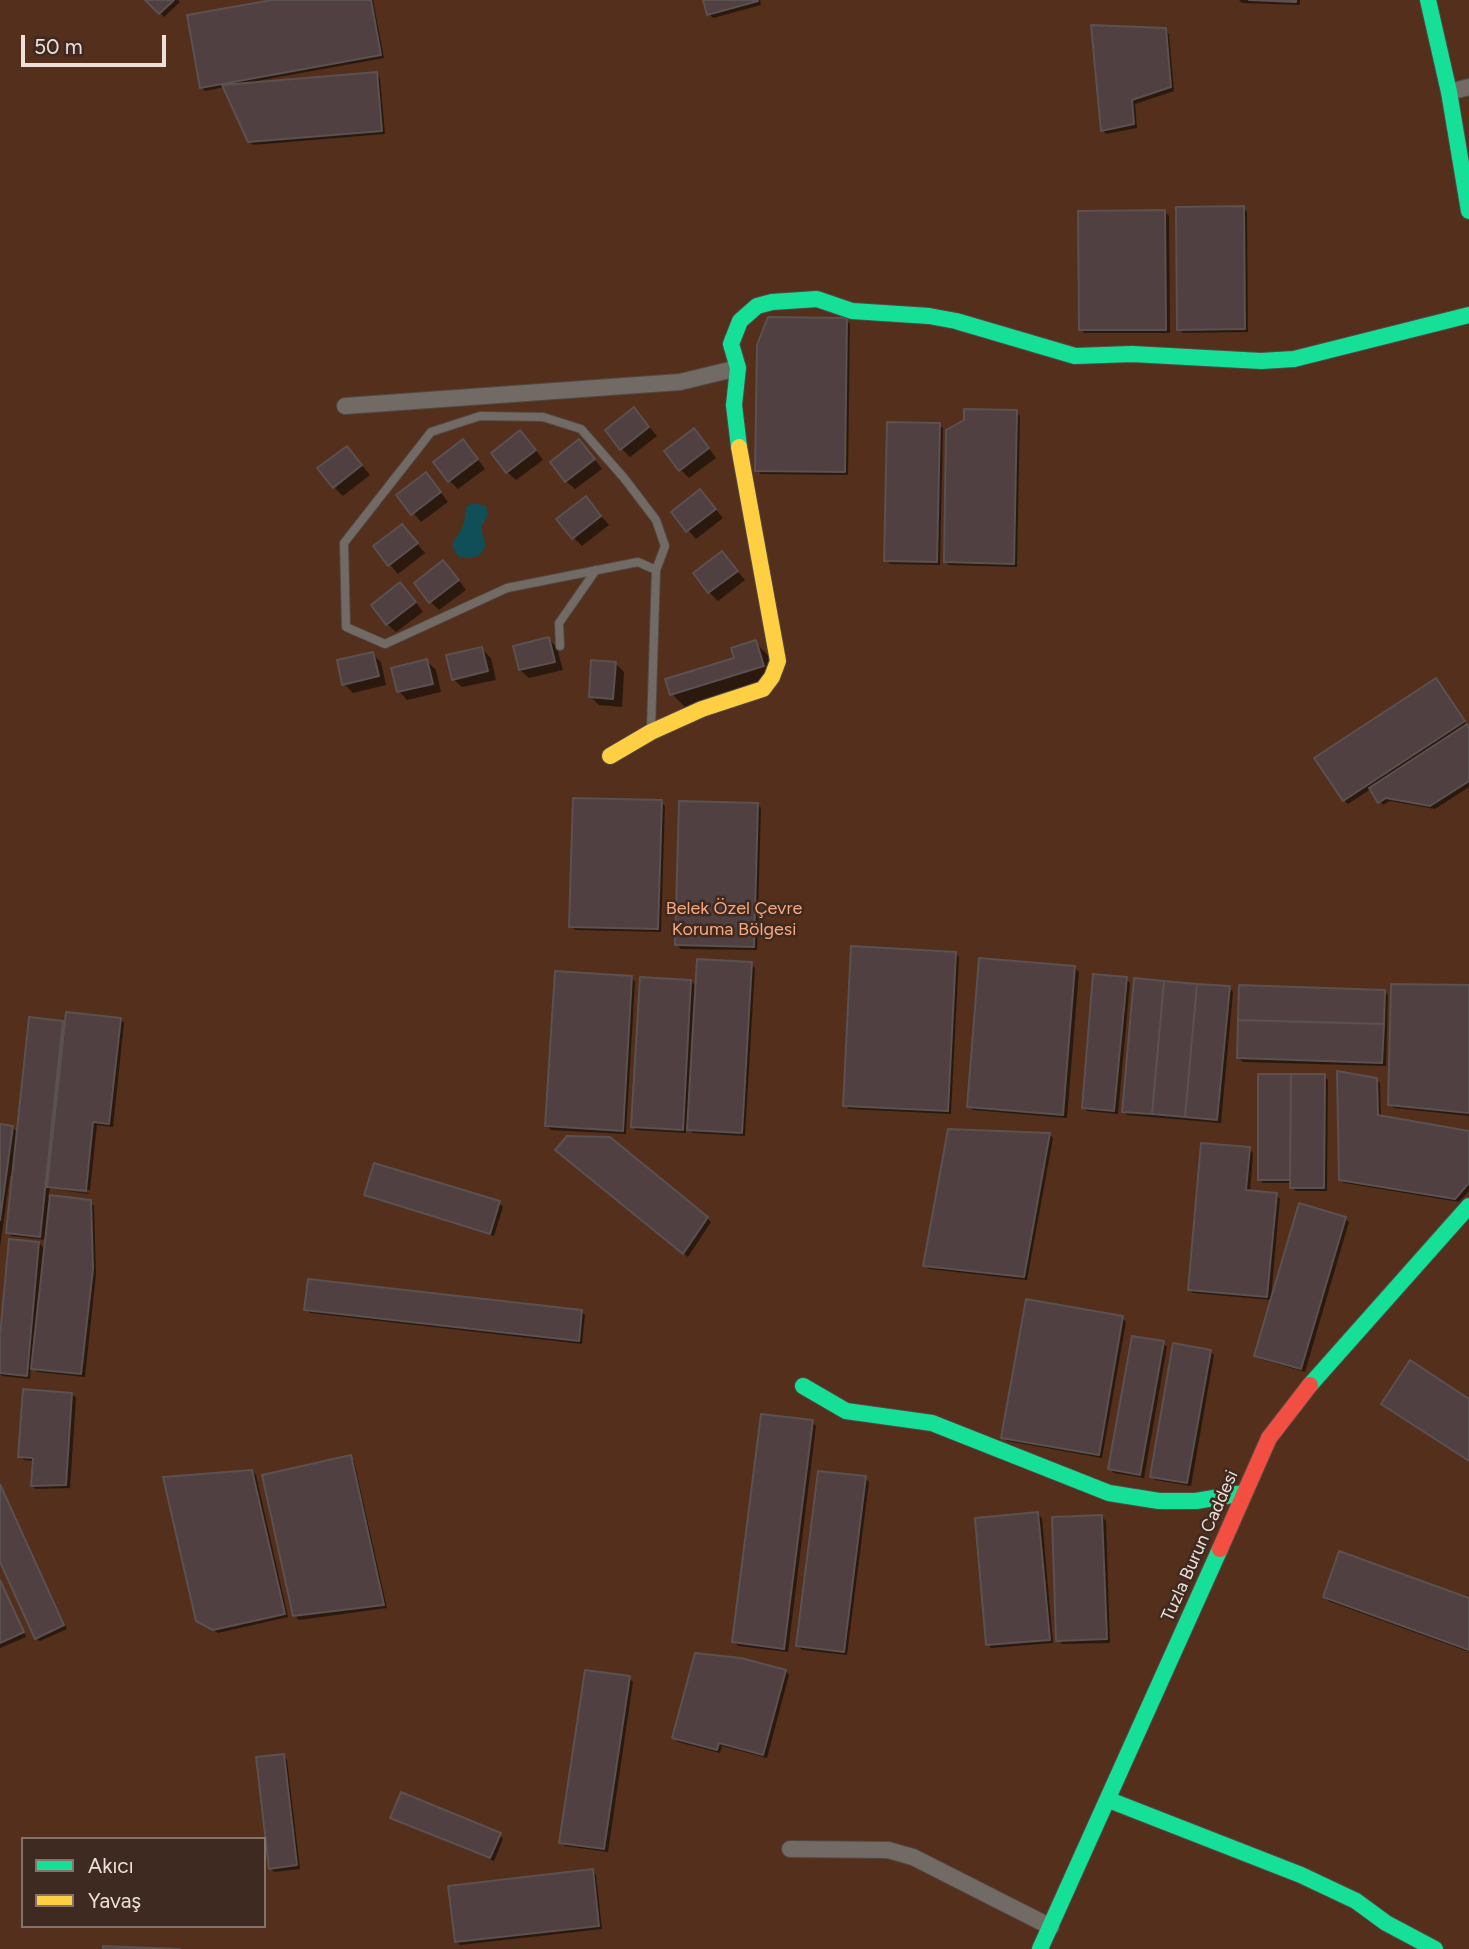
<!DOCTYPE html>
<html>
<head>
<meta charset="utf-8">
<style>
	body { margin:0 }
	#map { position:relative; width:1469px; height:1949px; overflow:hidden; background:#372c27; font-family:Figtree,sans-serif }
	canvas { display:block }
	.legend { position:absolute; left:21px; top:1837px; width:245px; height:91px; box-sizing:border-box; background:#3e2a20; border:2px solid #84736a; margin:0; padding:9px 12px; list-style:none; font-size:21px; color:#ede0d9 }
	.legend li { display:flex; align-items:center; gap:14px; height:35px }
	.legend b { width:35px; border:2px solid #84736a }
	.scale { position:absolute; left:21px; top:35px; width:145px; height:32px; box-sizing:border-box; border:4px solid #ede0d9; border-top:0; padding-left:9px; font-size:21px; line-height:24px; white-space:nowrap; color:#ede0d9; -webkit-text-stroke:5px #3e2a20; paint-order:stroke }
</style>
</head>
<body>
<div id="map">
<canvas width="1469" height="1949"></canvas>
<ul class="legend">
<li><b style="height:9px;background:#16e098"></b>Akıcı</li>
<li><b style="height:9px;background:#ffcf43"></b>Yavaş</li>
</ul>
<div class="scale">50 m</div>
</div>
<script>
const g = document.querySelector('canvas').getContext('2d');
g.lineJoin = 'round';
function fill(path, color) {
  g.fillStyle = color;
  g.fill(path, 'evenodd');
}
function trace(path, color, width, dash) {
  g.strokeStyle = color;
  g.lineWidth = width;
  g.lineCap = dash ? 'butt' : 'round';
  g.setLineDash(dash || []);
  g.stroke(path);
}
function label(font, color, halo, rows, align = 'center') {
  g.font = font + ' Figtree,sans-serif';
  g.lineWidth = 5;
  g.setLineDash([]);
  g.textBaseline = 'middle';
  g.strokeStyle = halo;
  g.fillStyle = color;
  for (const [text, x, y, turn = 0] of rows) {
    g.save();
    g.translate(x, y);
    g.rotate((+turn || 0) * Math.PI / 180);
    g.textAlign = isNaN(turn) ? turn : align;
    if (halo) g.strokeText(text, 0, 0);
    g.fillText(text, 0, 0);
    g.restore();
  }
}
const green = new Path2D(`
	M0,0H1469V1949H0ZM23,1839H264V1926H23Z`);
const water = new Path2D(`
	M472,503L486,506L488,515L481,527L486,546C479,557 473,560 460,557C444,542 459,539 463,525C465,520 465,512 466,507Z`);
const shadow = new Path2D(`
	M148,0H178L180,2L164,17Z
	M282,0H373L384,58L257,81V84L376,74L380,78L385,134L253,145L249,141L225,87L205,91L201,87Z
	M705,0H760L761,5L713,18L709,14Z
	M1239,0H1300V5L1242,3Z
	M1165,30L1169,34L1174,91L1135,104L1137,128L1106,134L1103,130Z
	M1243,208L1247,212L1248,332L1183,333L1179,329Z
	M1165,212L1169,216L1170,333H1084L1081,329Z
	M846,320L850,324L848,475L761,474L757,470Z
	M634,409L657,436L630,457L621,448Z
	M1016,412L1020,416L1017,567L949,565L945,562Z
	M939,425L943,428L940,565L890,564L886,560Z
	M702,439L716,458L689,478L681,470Z
	M529,441L543,460L516,480L507,472Z
	M471,450L485,469L458,489L450,481Z
	M588,450L602,469L575,489L566,481Z
	M355,457L370,475L343,496L334,487Z
	M434,483L448,502L421,522L399,495Z
	M700,491L723,518L696,539L688,530Z
	M586,498L609,525L582,546L573,537Z
	M402,526L425,553L398,574L375,547Z
	M722,553L745,580L718,601L709,592Z
	M452,571L466,590L439,610L431,602Z
	M409,593L423,612L396,632L387,624Z
	M549,639L557,648L563,670L529,678L520,670Z
	M755,642L769,656L776,679L686,708L672,694L736,659Z
	M482,649L491,658L496,680L462,687L453,679Z
	M372,654L381,662L386,685L353,693L344,684Z
	M427,661L436,670L441,692L407,700L399,691Z
	M616,664L624,672L622,707L599,705L590,696Z
	M1440,684L1469,729V787L1435,809L1390,801L1383,805L1371,789L1348,804L1344,800Z
	M661,802L665,806L661,932L575,930L571,926Z
	M757,804L761,808L757,950L681,949L677,945Z
	M955,953L959,957L951,1114L849,1109L845,1105Z
	M751,964L755,968L745,1136L693,1133L686,1126V1133L636,1130L632,1126L691,981L697,988Z
	M1075,968L1079,972L1067,1118L973,1110L969,1106Z
	M632,978L635,982L626,1134L551,1130L547,1126Z
	M1126,979L1130,983L1118,1114L1087,1111L1083,1107Z
	M1469,987V1116L1394,1108L1390,1104Z
	M1229,988L1233,992L1221,1123L1127,1115L1124,1111Z
	M1384,991L1388,995L1386,1066L1243,1062L1239,1058Z
	M120,1019L124,1023L113,1127L97,1125L90,1190L51,1185L48,1197L90,1202L94,1206L96,1274L85,1377L37,1372L31,1367L30,1379L2,1376L0,1374V1355L39,1243L46,1250L47,1240L11,1236L7,1232L13,1176H10L0,1247V1126L13,1128L18,1133L62,1022L66,1026Z
	M1260,1075L1324,1076L1328,1080L1327,1191H1296L1292,1187V1183H1263L1259,1179Z
	M1376,1079L1380,1083L1381,1117L1469,1132V1191L1459,1202L1344,1183L1340,1179Z
	M1049,1134L1053,1138L1027,1280L929,1269L925,1265Z
	M1249,1149L1253,1153L1250,1192L1276,1195L1280,1199L1271,1298L1345,1219L1349,1222L1305,1372L1260,1359L1256,1355L1272,1300L1193,1293L1190,1290Z
	M562,1153L707,1218L711,1222L688,1257Z
	M52,1189L89,1193V1194Z
	M366,1194L499,1203L503,1207L494,1236L370,1198Z
	M306,1309L581,1311L585,1315L582,1344L310,1313Z
	M1122,1318L1126,1322L1102,1458L1007,1441L1003,1437Z
	M1163,1343L1167,1347L1144,1478L1114,1473L1110,1469Z
	M1210,1351L1214,1355L1191,1486L1155,1480L1151,1476Z
	M72,1394L76,1398L70,1488L36,1489L32,1486L34,1461L24,1460L20,1456Z
	M812,1422L816,1426L788,1652L738,1646L734,1642Z
	M350,1457L354,1461L387,1608L299,1620L295,1616Z
	M252,1471L256,1475L288,1617L218,1633L197,1620Z
	M865,1478L869,1482L847,1655L802,1650L798,1646Z
	M0,1482L67,1629L40,1641L36,1638L0,1558Z
	M1038,1514L1042,1518L1053,1643L991,1648L988,1644Z
	M1102,1517L1106,1521L1110,1643L1062,1644L1058,1640Z
	M0,1579L26,1637L0,1648Z
	M1325,1597L1469,1600V1652L1328,1601Z
	M786,1671L789,1675L767,1758L722,1746L720,1753L678,1742L674,1738Z
	M629,1678L633,1682L608,1852L565,1846L561,1842Z
	M283,1756L287,1760L300,1869L274,1872L270,1868Z
	M392,1817L500,1835L503,1839L494,1861L396,1821Z
	M592,1871L596,1875L602,1929L460,1945L456,1941Z`);
const building = new Path2D(`
	M145,0H174L159,14Z
	M272,0H371L381,55L200,88L187,15Z
	M703,0H758V1L707,15Z
	M1249,0H1296V2Z
	M1091,25L1166,28L1171,87L1132,100L1134,124L1101,131Z
	M377,72L382,131L248,142L222,85Z
	M1244,206L1245,329L1177,330L1176,207Z
	M1165,210L1166,330H1079L1078,211Z
	M768,317L847,318L845,472L755,471L757,345Z
	M634,407L649,427L620,450L605,430Z
	M964,409L1017,410L1014,564L944,562L946,430L964,420Z
	M887,422L940,423L937,562L884,561Z
	M694,428L709,448L679,471L664,451Z
	M520,430L536,450L506,473L491,453Z
	M463,439L478,459L448,482L433,462Z
	M579,439L595,459L565,482L550,462Z
	M347,446L362,465L333,488L317,468Z
	M426,472L441,492L411,515L396,495Z
	M700,489L716,509L686,532L671,512Z
	M586,496L601,516L572,539L556,519Z
	M402,524L418,543L388,566L373,546Z
	M722,551L738,571L708,593L693,573Z
	M443,560L459,580L429,603L414,583Z
	M400,582L416,602L386,625L371,605Z
	M549,637L555,662L519,670L513,646Z
	M756,640L764,666L670,695L665,679L734,658L731,648Z
	M482,647L488,671L452,680L446,655Z
	M373,652L379,676L342,685L337,660Z
	M427,659L433,684L397,692L391,668Z
	M591,660L616,662L613,699L589,697Z
	M1436,678L1465,721L1343,801L1314,758Z
	M1467,724L1469,728V781L1430,806L1386,798L1378,803L1369,788Z
	M573,798L662,800L658,929L569,927Z
	M679,801L758,803L754,947L675,945Z
	M851,946L956,952L948,1111L843,1106Z
	M979,958L1075,966L1063,1115L967,1107Z
	M697,959L752,962L742,1133L687,1130Z
	M555,971L632,976L623,1131L545,1126Z
	M1093,974L1127,977L1114,1111L1082,1108Z
	M640,977L691,980L683,1130L631,1127Z
	M1134,978L1164,981L1152,1114L1122,1112Z
	M1164,981L1197,984L1185,1117L1152,1114Z
	M1197,984L1230,986L1217,1120L1185,1117Z
	M1391,984L1469,985V1113L1388,1105Z
	M1239,985L1385,990L1384,1024L1238,1020Z
	M66,1012L121,1018L109,1124L93,1122L86,1191L47,1187Z
	M29,1017L63,1021L40,1237L6,1233Z
	M1238,1020L1384,1024L1382,1063L1237,1058Z
	M1337,1071L1377,1078L1378,1115L1469,1131V1183L1455,1199L1339,1180Z
	M1258,1074H1291L1290,1180H1258Z
	M1291,1074H1325L1324,1188H1290Z
	M0,1124L13,1126L0,1220Z
	M948,1129L1050,1133L1024,1277L923,1266Z
	M567,1136L610,1137L708,1217L683,1254L555,1150Z
	M1201,1143L1250,1147L1246,1190L1277,1193L1267,1297L1188,1290Z
	M374,1163L500,1201L490,1234L364,1195Z
	M50,1195L91,1200L93,1269L81,1374L31,1369Z
	M1299,1203L1346,1217L1301,1369L1254,1356Z
	M9,1239L39,1242L27,1376L0,1373V1336Z
	M308,1279L582,1310L579,1341L304,1310Z
	M1026,1299L1123,1316L1099,1455L1001,1438Z
	M1132,1336L1164,1341L1140,1475L1108,1469Z
	M1173,1343L1211,1350L1187,1483L1150,1477Z
	M1410,1360L1469,1399V1461L1381,1404Z
	M23,1389L72,1393L66,1485L31,1486L33,1458L18,1457Z
	M761,1414L813,1420L784,1649L732,1642Z
	M351,1455L384,1605L293,1616L262,1475Z
	M252,1470L285,1614L213,1630L196,1621L163,1477Z
	M818,1471L866,1476L844,1652L796,1646Z
	M0,1484L64,1625L35,1639L0,1562Z
	M1038,1512L1050,1640L986,1645L975,1518Z
	M1102,1515L1107,1639L1056,1641L1052,1517Z
	M1339,1551L1469,1598V1650L1323,1597Z
	M0,1580L24,1632L0,1643Z
	M695,1653L741,1658L786,1670L763,1755L719,1743L717,1750L672,1738Z
	M585,1670L630,1676L604,1849L559,1843Z
	M284,1754L297,1865L269,1869L256,1757Z
	M401,1792L501,1833L490,1858L390,1818Z
	M593,1869L599,1926L455,1942L448,1886Z
	M103,1946L180,1949H103Z`);
const lane = new Path2D(`
	M560,646L559,623L596,570
	M651,729L656,570L665,546L656,520L624,478L581,429L543,417L480,416L431,432L344,543L346,627L385,644L507,588L638,562L656,570`);
const street = new Path2D(`
	M1449,92L1469,87
	M345,406L680,382L738,368
	M790,1849L888,1850L913,1857L1051,1927`);
const fast = new Path2D(`
	M1428,0L1449,92L1469,211
	M739,447L734,405L738,368L731,344L740,321L757,306L772,302L817,299L852,311L929,316L956,321L1075,356L1132,354L1261,361L1294,359L1469,315
	M1310,1385L1469,1206
	M803,1386L846,1411L932,1423L1109,1493L1159,1501H1196L1244,1493
	M1109,1800L1301,1875L1356,1901L1386,1923L1435,1949
	M1040,1949L1220,1549`);
const slow = new Path2D(`
	M610,756L651,732L702,709L763,689L772,677L778,661L739,447`);
const jam = new Path2D(`
	M1220,1549L1269,1438L1310,1385`);
const parkNames = [
	["Belek Özel Çevre",734,909],
	["Koruma Bölgesi",734,930]
];
const streetNames = [
	["Tuzla Burun Caddesi",1200,1546,-66]
];
fill(green, '#532f1c');
fill(water, '#104f57');
fill(shadow, '#0007');
fill(building, '#504042');
trace(building, '#5b5150', 2);
trace(lane, '#534945', 10);
trace(street, '#534945', 18);
trace(fast, '#534945', 18);
trace(slow, '#534945', 18);
trace(jam, '#534945', 18);
trace(lane, '#726a65', 8);
trace(street, '#726a65', 16);
trace(fast, '#16e098', 16);
trace(slow, '#ffcf43', 16);
trace(jam, '#f24e42', 16);
label('18px', '#f9a87e', '#3e2a20', parkNames);
label('18px', '#ede0d9', '#3e2a20', streetNames);
</script>
</body>
</html>
